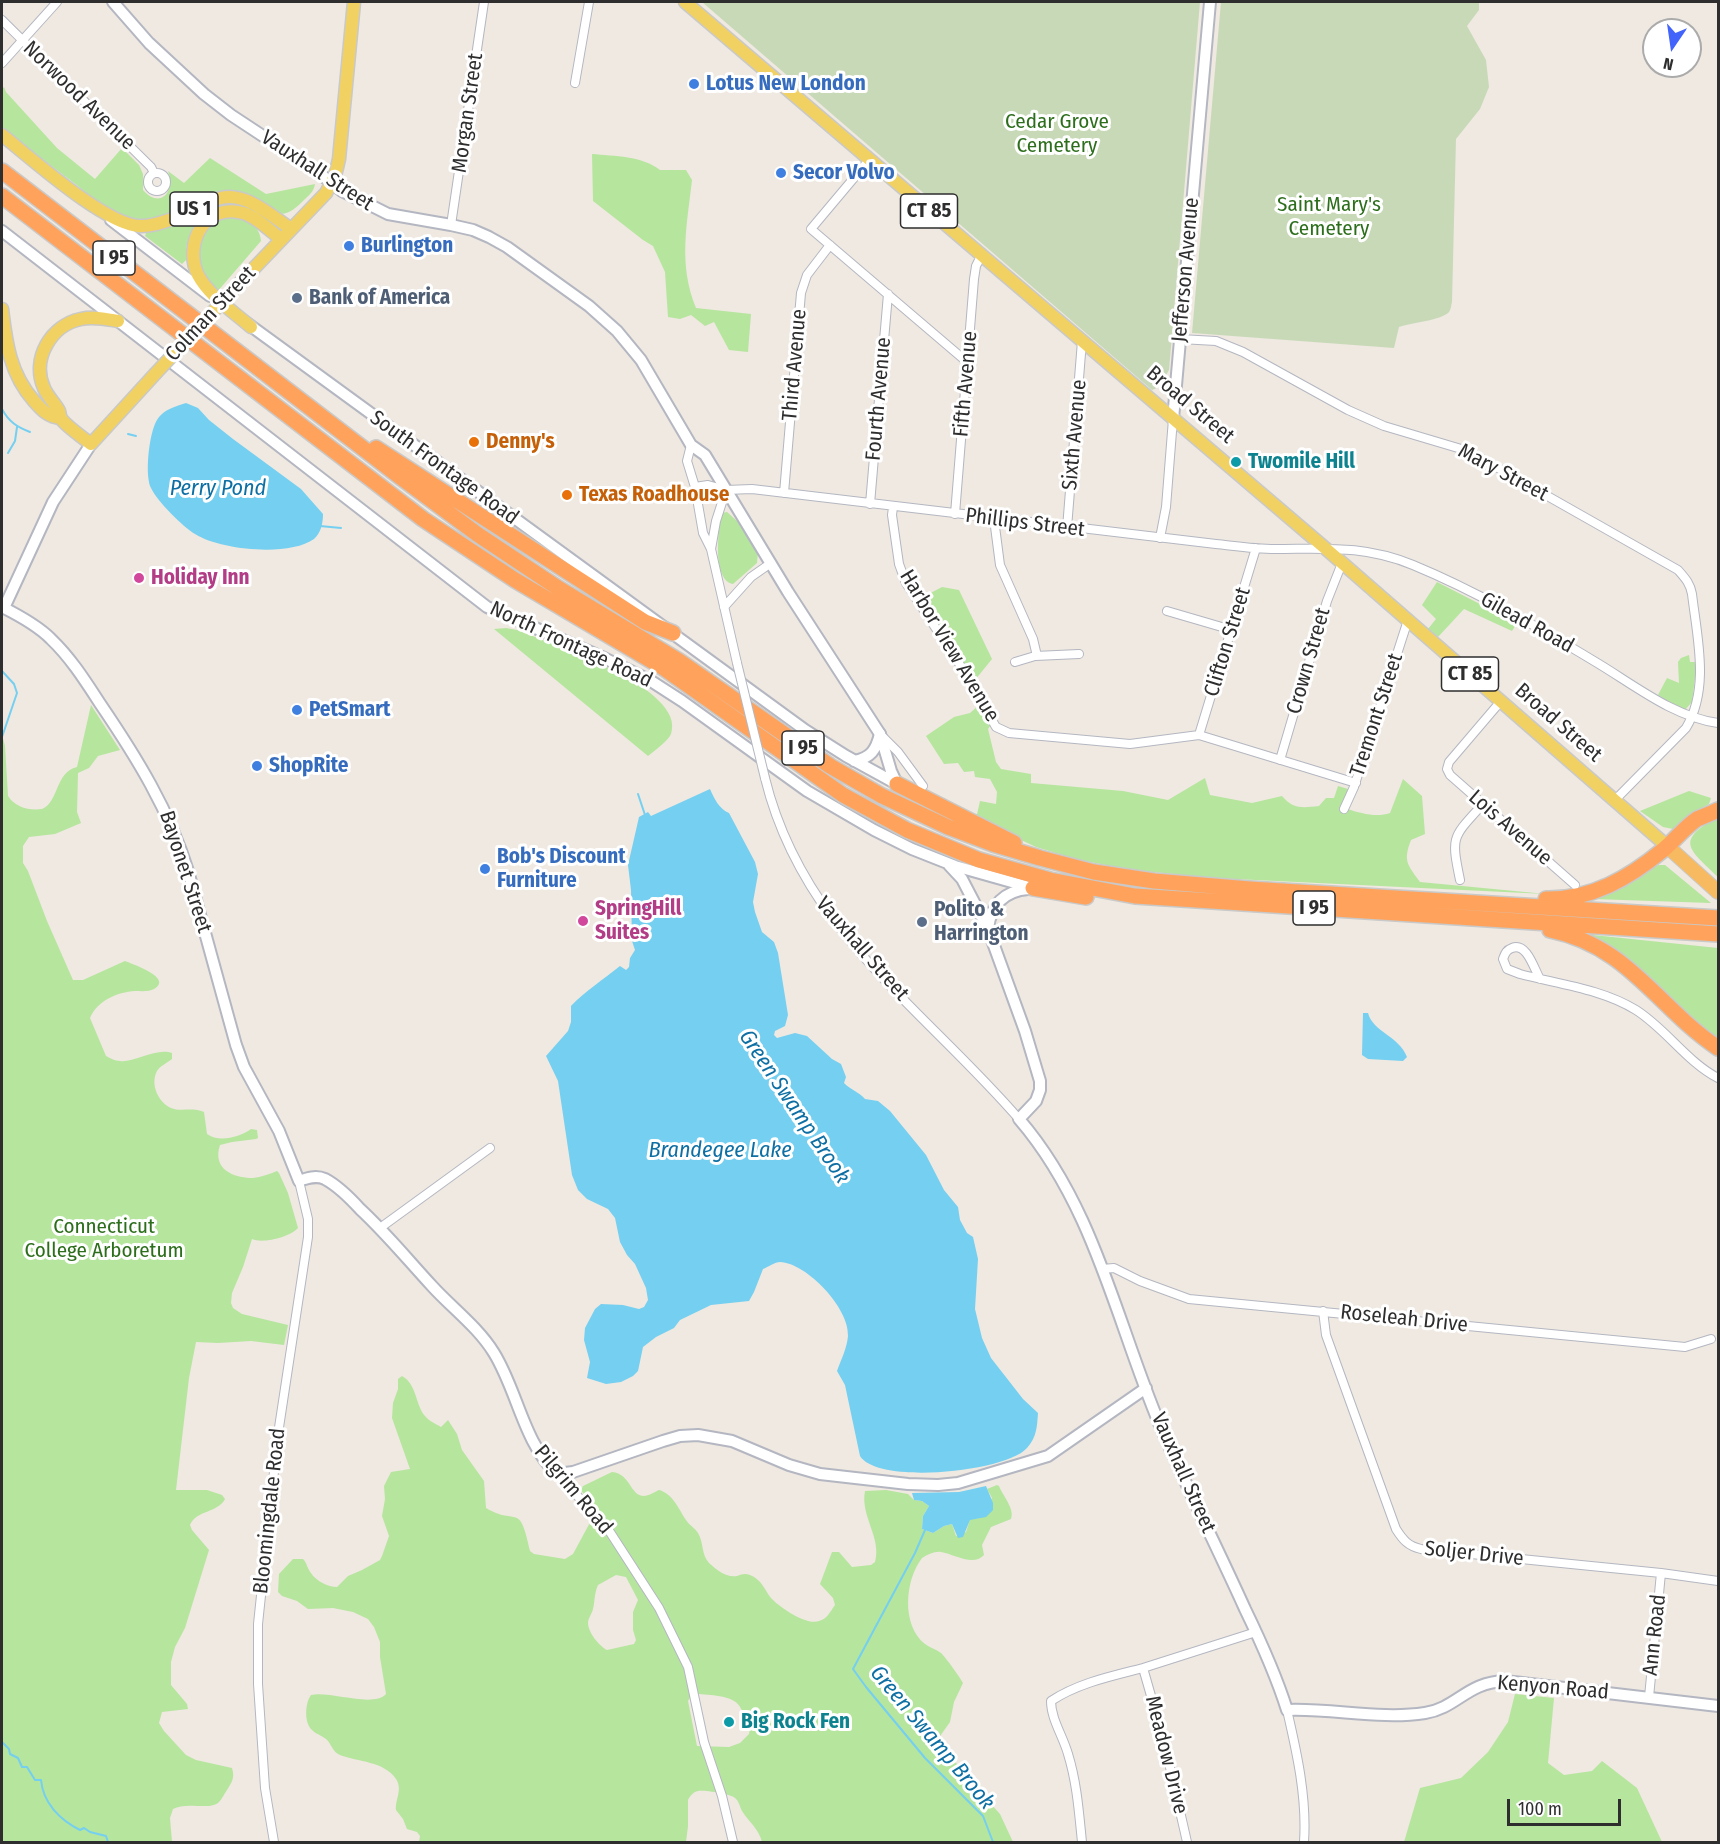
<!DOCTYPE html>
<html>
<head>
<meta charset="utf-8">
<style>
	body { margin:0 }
	#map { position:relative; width:1720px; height:1844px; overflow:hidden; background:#efe9e1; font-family:"Fira Sans Condensed",sans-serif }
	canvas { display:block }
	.frame { position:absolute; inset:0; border:3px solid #2e2e2e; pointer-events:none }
	.north { position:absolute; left:1642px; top:18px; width:60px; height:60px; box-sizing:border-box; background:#fff; border:2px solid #ababab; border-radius:50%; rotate:193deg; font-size:16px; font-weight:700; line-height:24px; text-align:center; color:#2e2e2e }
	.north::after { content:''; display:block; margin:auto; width:21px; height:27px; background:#4264fb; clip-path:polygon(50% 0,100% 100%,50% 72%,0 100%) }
	.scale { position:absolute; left:1507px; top:1799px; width:114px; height:27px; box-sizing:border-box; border:3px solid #2e2e2e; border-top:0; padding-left:8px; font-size:18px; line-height:21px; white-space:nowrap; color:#2e2e2e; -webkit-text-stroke:4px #fff; paint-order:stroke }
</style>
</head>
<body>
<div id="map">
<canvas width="1720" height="1844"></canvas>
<div class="frame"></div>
<div class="north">N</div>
<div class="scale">100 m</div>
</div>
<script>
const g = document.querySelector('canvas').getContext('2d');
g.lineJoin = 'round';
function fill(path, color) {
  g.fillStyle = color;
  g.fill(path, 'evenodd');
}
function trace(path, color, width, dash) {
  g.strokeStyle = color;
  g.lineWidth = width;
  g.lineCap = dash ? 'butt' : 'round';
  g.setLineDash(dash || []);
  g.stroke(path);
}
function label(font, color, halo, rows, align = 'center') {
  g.font = font + ' "Fira Sans Condensed",sans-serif';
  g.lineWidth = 6;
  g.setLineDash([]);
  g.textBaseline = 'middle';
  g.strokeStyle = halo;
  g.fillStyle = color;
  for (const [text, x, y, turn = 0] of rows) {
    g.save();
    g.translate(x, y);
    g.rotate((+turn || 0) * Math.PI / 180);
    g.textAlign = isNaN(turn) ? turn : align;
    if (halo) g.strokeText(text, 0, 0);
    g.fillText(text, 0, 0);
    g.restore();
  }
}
const green = new Path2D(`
	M4,87L6,92L57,148L95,179L122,148L139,165L143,174V190C159,209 176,193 168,171L184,183L210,158L266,194L315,184C314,192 308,196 302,202C269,235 265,189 231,191C189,193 163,234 119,215C104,210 90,196 78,186C52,167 27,147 2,127V89Z
	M592,154C614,156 643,156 660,170H686L692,180C687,225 678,264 696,308L751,314L748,352L729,350L714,322L705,326L691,315L680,319L668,317L665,272L653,246L643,240L593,201Z
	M198,211L203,216C191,229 184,242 187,259L182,264L145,236L147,230Z
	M232,216C246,218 260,225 261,241L217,292L210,284L199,265L196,247L210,224L216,220Z
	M727,512L737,521L758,552L757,563L733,584C712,580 718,528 722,513Z
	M1437,582L1517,623L1512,631L1464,609L1438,637L1428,629L1436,619L1422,605Z
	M942,587L959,590L992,659L975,680L921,598Z
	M506,628L517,630C548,643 688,688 671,734C668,741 654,751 648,756L494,629Z
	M1689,655L1690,662H1697L1692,702L1685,710L1681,709L1658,695L1667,678L1679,683L1678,662L1681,658Z
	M91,705L120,750L98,756L89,768L78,773L77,812L81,823L55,834L29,837L23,846V863L28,871L47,921L73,980H83L125,961C132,964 174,978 154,989C149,992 141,991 135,991C117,992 97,1001 90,1018L106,1056C110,1058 115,1061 120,1061C133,1063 157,1047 172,1053V1059C167,1063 160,1066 157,1071C150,1084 158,1102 171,1108C180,1112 193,1107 204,1112L207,1134C219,1143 240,1137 251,1129L257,1130L258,1138L256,1139L232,1142L220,1145C212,1169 233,1178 253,1178C261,1177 270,1174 277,1171L279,1173L288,1193L298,1228C290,1237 263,1244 252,1239L243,1267L232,1293L231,1303L233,1308L242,1314L288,1325L284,1345L251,1341L218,1343L196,1342L189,1378L176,1490H207L222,1495L225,1499C218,1513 196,1510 190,1525L192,1530L209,1550L185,1628L175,1647L171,1662V1685L187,1704L188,1709L162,1712L159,1723L164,1731L186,1755L196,1760L232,1768C235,1778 232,1782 227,1790C224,1794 222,1799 219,1802C210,1811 187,1801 173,1809L170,1818L172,1842H2V734L5,746L8,796C15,807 29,811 42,809C59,802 55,772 77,767Z
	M978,706L990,726L988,729L996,762L1001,769L1031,774V783L1123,791L1168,800L1205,778L1210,795L1252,803L1282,796C1293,809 1302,808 1319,806L1326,798H1334L1338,786L1348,789L1347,809C1361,813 1376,818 1390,813L1403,779L1422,796L1425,834L1411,840C1403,861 1407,864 1420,882L1546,894L1214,878L1133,870L1079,860L1036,847L976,819L980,801L996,804L997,792L990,779L975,777L974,771L964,772L958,763L944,764L926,736L954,717L970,713Z
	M1689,791L1711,798L1709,804L1691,814L1673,829L1663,827L1640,811Z
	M1718,817V877C1689,849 1674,841 1718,817Z
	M1659,865H1665L1711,903L1593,899L1654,866Z
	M1593,935L1718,948V1042L1587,936Z
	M402,1376C417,1384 415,1404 425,1416C429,1421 436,1424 441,1427L448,1420L457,1434L462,1450L484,1481L486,1508C518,1527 519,1500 530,1551L534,1554L565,1559L573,1554L593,1517L592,1507L581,1490L583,1486L612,1472C631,1474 630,1496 644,1496C648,1496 655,1492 659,1490C673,1494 678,1508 686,1520C689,1525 695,1528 698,1533C704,1543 701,1554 709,1563C717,1570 726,1578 737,1576C742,1574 745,1573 750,1575C762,1580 764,1589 771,1598C779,1607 807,1626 819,1621C827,1619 830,1612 835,1605L833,1598L820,1584L832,1552H839L852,1567L871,1565L875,1562C882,1538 860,1516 865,1491L886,1490L908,1494L914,1500L922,1501L929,1506L923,1516L922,1529L933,1533L944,1526L952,1524L956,1536L966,1532L970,1519L980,1518L992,1498L987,1489L997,1485L999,1486C1003,1496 1015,1509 1011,1519L991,1527L982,1545L984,1555C973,1567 954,1554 941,1552C935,1551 927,1555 922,1558C905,1580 901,1625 925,1644C930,1648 936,1649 941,1653C946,1658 960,1677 963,1683L954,1702L950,1722L938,1739L941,1754H946L976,1781L990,1803L1000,1814L1013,1842H762C759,1829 749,1822 742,1811C740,1807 739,1801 735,1798C731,1794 704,1790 698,1791C693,1792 690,1796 688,1800V1826L686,1842H419L420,1836L417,1832L407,1829L403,1819L396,1810C395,1799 403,1790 396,1779C384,1761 358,1762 340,1755C333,1752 332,1746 328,1741C324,1736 317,1735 312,1730C304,1723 305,1703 311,1695C331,1691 373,1708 386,1694L380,1657V1642L374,1627L368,1619L353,1612L333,1608L308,1609L297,1601L282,1596L278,1592L279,1574L293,1559H303C307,1563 307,1568 311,1573C316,1581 328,1587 337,1587L348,1576L362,1570L380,1560L382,1556L389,1536L382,1516L385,1499L384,1486L391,1472L410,1469L392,1418L393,1403L398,1389V1379ZM616,1575L626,1577L638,1600L633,1612V1630L636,1640L634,1644L607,1650C599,1646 588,1632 588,1623C588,1618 592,1614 593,1609C595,1601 594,1594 598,1585ZM692,1694C702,1694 726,1695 734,1701C740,1704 742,1711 745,1717C748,1723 751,1727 749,1734L740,1743L729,1747L697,1746L688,1701Z
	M1515,1694L1554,1698L1548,1763L1564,1775L1592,1771L1602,1761L1637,1788L1662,1842H1404L1420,1788L1461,1778L1488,1752L1508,1722Z`);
const cemetery = new Path2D(`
	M702,2H1200L1169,370L1159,387L1152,390Z
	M1221,2H1479V10L1467,26L1486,60L1489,87L1480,109L1456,139L1452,302C1451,306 1451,309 1449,312C1442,320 1411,323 1399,327L1394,348L1192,333Z`);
const water = new Path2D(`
	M186,403L198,408L209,420L233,439L301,489L323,514C323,523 321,533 314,539C289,557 220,550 195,534C183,527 157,501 151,488C146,478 148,454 150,443C155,417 159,411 186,403Z
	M710,789C714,798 719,809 729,813L755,862L758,874L753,902L755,912L762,932L774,942L778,953L788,1015L785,1026L775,1031L774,1035L777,1038L795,1033L807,1036L832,1059L841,1064L846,1077L844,1083C851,1090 859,1092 865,1099L878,1101L890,1111L926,1155L944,1190L958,1207L960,1220L967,1233L973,1237L978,1259L975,1309L982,1338L991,1358L1023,1399L1038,1413C1037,1426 1037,1437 1027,1448C1006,1472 878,1485 860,1456L845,1385L837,1371C841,1360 847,1348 848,1336C850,1309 807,1263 780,1262C775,1262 768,1267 763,1269L754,1292L749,1301L711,1305L680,1320L674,1328L656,1337L643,1347L638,1371L633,1376L621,1382L606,1384L587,1378L590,1362L584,1340L585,1328L595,1309L601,1304L623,1305L639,1309L644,1307L648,1300L646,1288L635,1264L627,1255L620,1242L615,1218L608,1209L587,1199L578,1190L572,1175L558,1081L546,1056L568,1031L571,1022V1006C585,991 603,980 620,966L626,970L629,967L630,958L635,950L632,941L631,890L628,865L639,817L648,812L651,816Z
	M1363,1013H1368C1373,1032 1399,1036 1407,1057L1403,1061L1368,1059L1362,1055Z
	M986,1486L993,1503V1510L986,1517L970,1520L963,1537L958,1538L952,1524L944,1526L933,1533L922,1529L923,1516L929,1506L922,1501L914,1500L912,1493L959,1492Z`);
const stream = new Path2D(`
	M2,409C9,422 17,427 30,432
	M128,434L136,436
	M8,453L15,441L17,427
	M320,526L341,528
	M2,671L14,684L17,693L2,737
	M638,794L645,815
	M925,1530L915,1553L853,1669L866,1687L925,1758L983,1816L993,1842
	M2,1742L9,1749L10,1754L18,1758L22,1767H27L35,1780H41C43,1803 60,1820 80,1830L84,1828L90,1832L106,1836L108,1842`);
const minor = new Path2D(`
	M2,20L151,167L154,173
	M2,63L57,2
	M575,83L589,2
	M869,160L811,229L967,362
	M148 182a9 9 0 1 1 18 0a9 9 0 1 1-18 0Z
	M451,225L484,2
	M1180,339L1216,341L1243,352L1348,410L1384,426L1468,451L1678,570C1685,578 1690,583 1692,594C1697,637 1710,688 1686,728L1615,800
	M691,445L687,461L695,487L703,533L711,549L737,663
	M695,487L708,485L726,490
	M784,493L801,293L807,275L830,245
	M697,496L715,497L726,490L752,489L1216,544C1235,546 1255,549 1275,549C1326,549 1364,545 1413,565C1476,591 1536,626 1594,661C1633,684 1673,717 1718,723
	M870,504L888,294
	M893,507L892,515L899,564L906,583L960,665L996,727L1009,733L1130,744L1199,735L1356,783
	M955,514L974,279L976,266L981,256
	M994,519L1000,565L1033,639L1037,656
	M1067,528L1082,341
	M1160,538L1166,507L1173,419
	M711,549L716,521L726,490
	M724,607L751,577L771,563
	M1167,611L1232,630
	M1015,662L1035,656L1079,654
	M1501,701L1449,762L1447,769L1450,775L1575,885
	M880,734L898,752L923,786
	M1199,735L1256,548
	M1280,760L1327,601L1342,563
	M765,778C802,930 923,1008 1019,1119
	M1344,809L1354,787L1408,620
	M1460,880C1451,836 1452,838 1482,805
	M1540,979C1534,969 1527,942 1512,948C1506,950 1505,954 1503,959L1507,969L1520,974C1558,984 1602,989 1636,1010C1666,1029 1687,1062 1718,1078
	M380,1228L490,1148
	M1102,1269L1114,1268L1140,1281L1189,1299L1685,1347L1711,1339
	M1323,1311L1326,1335L1396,1529C1403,1540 1408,1546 1421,1549L1661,1573L1718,1581
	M557,1474L608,1529L659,1608L688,1667L704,1742L722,1796L733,1842
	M1143,1668L1256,1632
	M1649,1697L1661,1573
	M1287,1710C1297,1753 1307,1798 1304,1842
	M274,1842L265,1788L258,1684V1624L278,1434L308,1237V1219L299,1181
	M1082,1842C1079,1813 1077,1783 1068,1754C1063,1736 1051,1719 1051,1701C1078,1683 1112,1676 1143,1668L1164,1741L1187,1842`);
const tertiary = new Path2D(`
	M113,2L149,43L204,94L231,115L319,173L342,191L388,214L451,225L473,230L489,237L507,247L589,306L617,331L641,360L691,445L705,455L788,592L880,734
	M2,607C18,615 38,626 51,639C71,658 86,682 101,705C137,758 169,810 188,871L236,1045L244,1067L279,1131L299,1181C307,1178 316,1175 325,1179C338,1186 350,1198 360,1209C386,1233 408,1260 432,1286C452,1308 478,1327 494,1353C518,1392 523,1442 557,1474L573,1472L663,1441L680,1436L698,1435L732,1441L789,1465L820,1474L908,1484L938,1485L958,1483L1048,1456L1146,1388
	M4,608L53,502L91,444
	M988,929L1025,1031L1040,1081V1090L1036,1101L1019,1119C1094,1206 1116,1320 1159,1423C1186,1486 1217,1547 1245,1609C1261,1642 1276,1675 1287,1710C1332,1708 1380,1720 1425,1713C1457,1708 1467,1682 1505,1681L1718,1706`);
const secondary = new Path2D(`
	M111,220L210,296
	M2,231L487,607L604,658L651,681L682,701L807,791L874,830L912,849L955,866L1033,888
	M244,321L805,730L846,756L897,784
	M1173,419L1210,2
	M880,734L891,771L897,784
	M854,761C871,758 876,750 880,734
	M949,865L962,879L988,929
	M988,928C991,905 1004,891 1028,889`);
const primary = new Path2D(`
	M685,2L1325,548L1667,846
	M2,135C31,158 104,224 139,226C151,227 163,222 175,218C190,212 205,202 221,198C246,192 272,216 291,229
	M235,288L326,193L335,176L339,159L354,2
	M2,309C6,343 10,374 34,401C42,410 48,417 61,418
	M118,321C106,319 93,316 81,319C51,325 31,359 44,388C47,396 55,403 59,411C61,417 58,415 62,420C70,429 81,436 91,444L155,374
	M251,327C234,312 209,296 198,275C183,244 205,202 243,213C257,217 270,231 281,239`);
const trunk = new Path2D(`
	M1667,846L1718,892`);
const motorway = new Path2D(`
	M2,171L399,476L477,534L558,588L679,661L830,766L882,796L948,827L993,844L1040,858L1094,872L1154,881L1250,889L1718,918
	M2,196L423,519L515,580L662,667L843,795L907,830L979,860L1050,880L1135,896L1718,934
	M376,448L645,622L673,633
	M897,784L1014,843
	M1033,888L1086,897
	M1546,899C1591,900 1629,878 1663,850C1674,841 1685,827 1697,819C1704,816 1712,813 1718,810
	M1550,930C1629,946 1657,1007 1718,1048`);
const minorBridge = new Path2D(`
	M737,663L765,778`);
const primaryBridge = new Path2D(`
	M155,374L235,288`);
const markers = [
	[694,84,6,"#3f7fe0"],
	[781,173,6,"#3f7fe0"],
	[349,246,6,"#3f7fe0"],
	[297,298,6,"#5c6f8a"],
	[474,442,6,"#e8710a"],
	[1236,462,6,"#0f9aa8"],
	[567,495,6,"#e8710a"],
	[139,578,6,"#d1479c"],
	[297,710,6,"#3f7fe0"],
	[257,766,6,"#3f7fe0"],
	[485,869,6,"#3f7fe0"],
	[583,921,6,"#d1479c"],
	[922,922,6,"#5c6f8a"],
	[729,1722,6,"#0f9aa8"]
];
const shields = [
	[194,209,48],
	[929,211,57],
	[114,258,42],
	[1470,674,57],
	[803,748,42],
	[1314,908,42]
];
const shieldNames = [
	["US 1",194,209],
	["CT 85",929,211],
	["I 95",114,258],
	["CT 85",1470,674],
	["I 95",803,748],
	["I 95",1314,908]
];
const shopNames = [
	["Lotus New London",706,84],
	["Secor Volvo",793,173],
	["Burlington",361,246],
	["PetSmart",309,710],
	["ShopRite",269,766],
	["Bob's Discount",497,857],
	["Furniture",497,881]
];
const streetNames = [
	["Norwood Avenue",79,96,44],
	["Morgan Street",468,113,-82],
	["Vauxhall Street",317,171,33],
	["Jefferson Avenue",1186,270,-85],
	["Colman Street",211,314,-47],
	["Third Avenue",795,365,-85],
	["Fifth Avenue",966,384,-85],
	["Fourth Avenue",879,399,-85],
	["Broad Street",1190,405,40],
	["Sixth Avenue",1075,435,-85],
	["South Frontage Road",444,468,36],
	["Mary Street",1503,473,28],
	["Phillips Street",1025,523,7],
	["Gilead Road",1527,623,29],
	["Clifton Street",1228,642,-73],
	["North Frontage Road",571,645,25],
	["Harbor View Avenue",949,646,59],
	["Crown Street",1309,661,-74],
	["Tremont Street",1377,715,-72],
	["Broad Street",1558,723,41],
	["Lois Avenue",1510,828,41],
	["Bayonet Street",185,872,72],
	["Vauxhall Street",862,949,49],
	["Roseleah Drive",1404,1319,6],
	["Vauxhall Street",1183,1473,66],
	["Pilgrim Road",573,1490,50],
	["Bloomingdale Road",270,1511,-84],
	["Soljer Drive",1474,1554,6],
	["Ann Road",1655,1635,-84],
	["Kenyon Road",1553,1688,5],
	["Meadow Drive",1166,1755,76]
];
const parkNames = [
	["Cedar Grove",1057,122],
	["Cemetery",1057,146],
	["Saint Mary's",1329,205],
	["Cemetery",1329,229],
	["Connecticut",104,1227],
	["College Arboretum",104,1251]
];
const serviceNames = [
	["Bank of America",309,298],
	["Polito &",934,910],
	["Harrington",934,934]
];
const foodNames = [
	["Denny's",486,442],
	["Texas Roadhouse",579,495]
];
const cultureNames = [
	["Twomile Hill",1248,462],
	["Big Rock Fen",741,1722]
];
const hotelNames = [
	["Holiday Inn",151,578],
	["SpringHill",595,909],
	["Suites",595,933]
];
const waterNames = [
	["Perry Pond",218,489],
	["Green Swamp Brook",794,1107,56],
	["Brandegee Lake",720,1151],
	["Green Swamp Brook",932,1738,50]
];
fill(green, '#b6e59e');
fill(cemetery, '#c8d9b8');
fill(water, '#75cff0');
trace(stream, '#75cff0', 2);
trace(minor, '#b4b7c1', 10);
trace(tertiary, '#b4b7c1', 14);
trace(secondary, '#b4b7c1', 14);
trace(primary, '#c9c9c9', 15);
trace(trunk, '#c9c9c9', 16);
trace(motorway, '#c9c9c9', 18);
trace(minor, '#fff', 8);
trace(tertiary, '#fff', 10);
trace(secondary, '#fff', 10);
trace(primary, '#f2d163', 12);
trace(trunk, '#f8ba60', 14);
trace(motorway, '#ffa35c', 15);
trace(minorBridge, '#b4b7c1', 10, []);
trace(primaryBridge, '#c9c9c9', 15, []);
trace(minorBridge, '#fff', 8);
trace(primaryBridge, '#f2d163', 12);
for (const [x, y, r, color] of markers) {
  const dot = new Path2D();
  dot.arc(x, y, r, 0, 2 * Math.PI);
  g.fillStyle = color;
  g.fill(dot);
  trace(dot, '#fff', 2);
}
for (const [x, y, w] of shields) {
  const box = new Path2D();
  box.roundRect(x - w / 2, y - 17, w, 34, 4.5);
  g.fillStyle = '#fff';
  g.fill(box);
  trace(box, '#2e2e2e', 1.5);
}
label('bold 20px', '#2e2e2e', null, shieldNames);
label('bold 21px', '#366cbe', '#fff', shopNames, 'left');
label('21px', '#2e2e2e', '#fff', streetNames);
label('21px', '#2c6e1b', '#fff', parkNames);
label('bold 21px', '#4e5e75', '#fff', serviceNames, 'left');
label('bold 21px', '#c56008', '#fff', foodNames, 'left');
label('bold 21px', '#0d838f', '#fff', cultureNames, 'left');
label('bold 21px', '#b23c85', '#fff', hotelNames, 'left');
label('italic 22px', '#0d6fa3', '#fff', waterNames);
</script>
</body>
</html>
